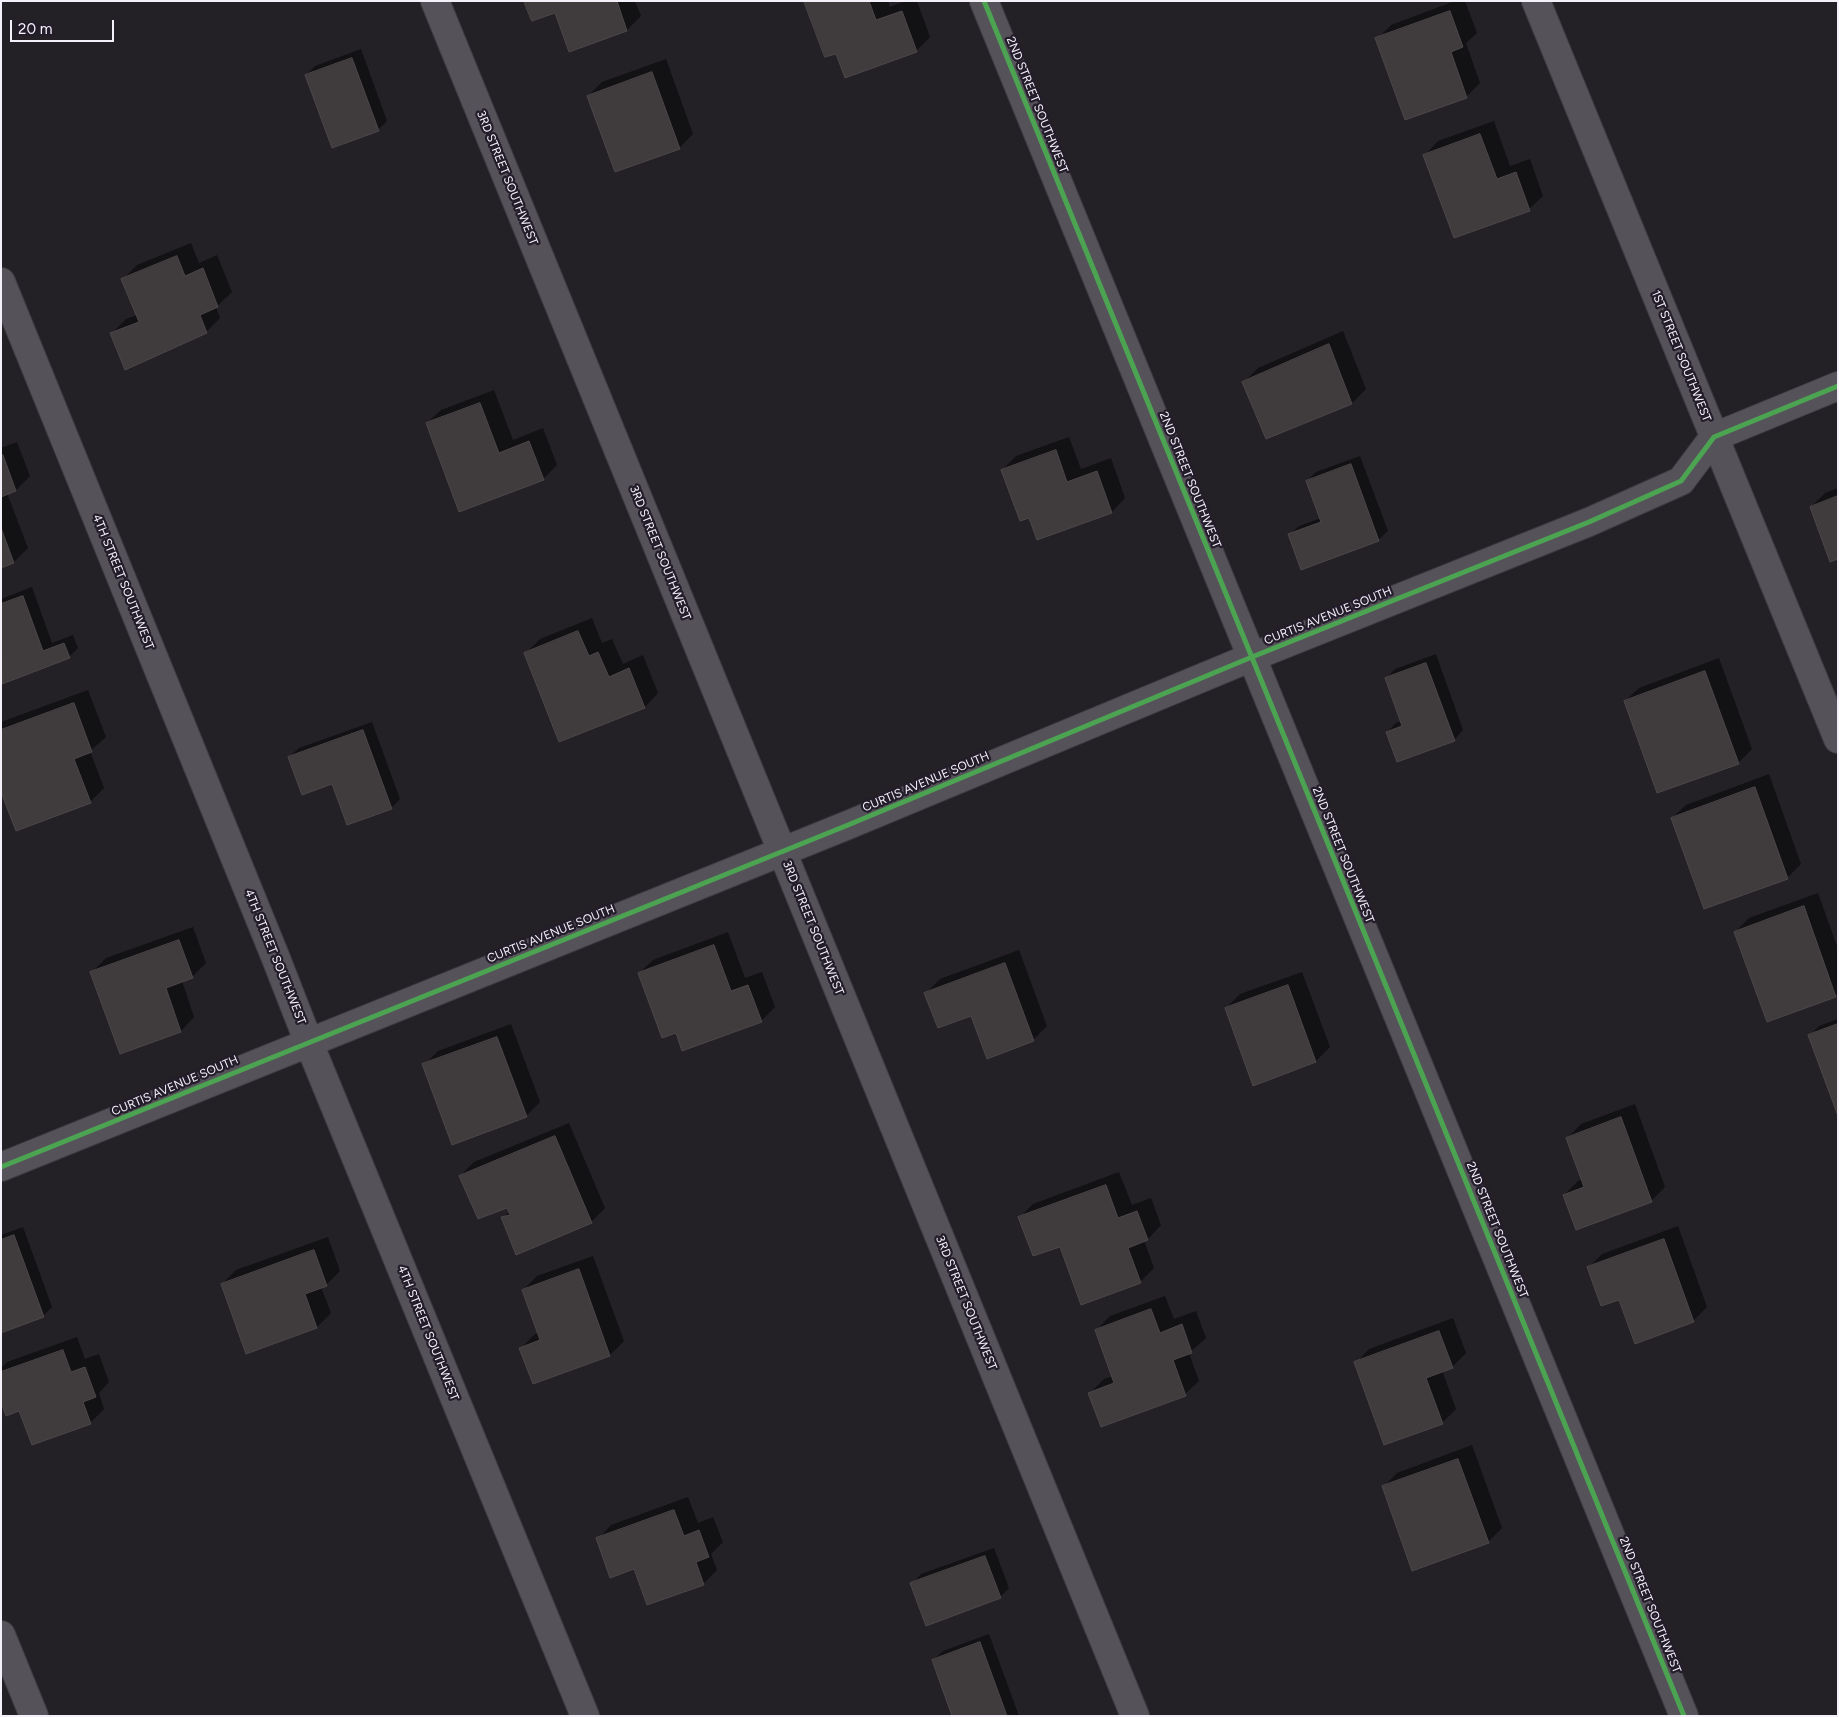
<!DOCTYPE html>
<html>
<head>
<meta charset="utf-8">
<style>
	body { margin:0 }
	#map { position:relative; width:1839px; height:1717px; overflow:hidden; background:#232026; font-family:Figtree,sans-serif }
	canvas { display:block }
	.frame { position:absolute; inset:0; border:2px solid #f5f1fb; pointer-events:none }
	.scale { position:absolute; left:10px; top:20px; width:104px; height:22px; box-sizing:border-box; border:2px solid #f5f1fb; border-top:0; padding-left:6px; font-size:15px; line-height:18px; white-space:nowrap; color:#f5f1fb; -webkit-text-stroke:4px #231c2a; paint-order:stroke }
</style>
</head>
<body>
<div id="map">
<canvas width="1839" height="1717"></canvas>
<div class="frame"></div>
<div class="scale">20 m</div>
</div>
<script>
const g = document.querySelector('canvas').getContext('2d');
g.lineJoin = 'round';
function fill(path, color) {
  g.fillStyle = color;
  g.fill(path, 'evenodd');
}
function trace(path, color, width, dash) {
  g.strokeStyle = color;
  g.lineWidth = width;
  g.lineCap = dash ? 'butt' : 'round';
  g.setLineDash(dash || []);
  g.stroke(path);
}
function label(font, color, halo, rows, align = 'center') {
  g.font = font + ' Figtree,sans-serif';
  g.lineWidth = 4.5;
  g.setLineDash([]);
  g.textBaseline = 'middle';
  g.strokeStyle = halo;
  g.fillStyle = color;
  for (const [text, x, y, turn = 0] of rows) {
    g.save();
    g.translate(x, y);
    g.rotate((+turn || 0) * Math.PI / 180);
    g.textAlign = isNaN(turn) ? turn : align;
    if (halo) g.strokeText(text, 0, 0);
    g.fillText(text, 0, 0);
    g.restore();
  }
}
const shadow = new Path2D(`
	M526,1H635L641,16L627,30L570,51L556,11Z
	M806,1H888L890,7L906,1H917L930,37L916,51L836,52Z
	M1455,1H1465L1477,33L1466,43L1480,83L1466,97L1377,39L1391,25Z
	M361,49L387,121L378,130L306,75L315,66Z
	M666,59L693,134L679,148L588,96L602,82Z
	M1494,121L1510,166L1530,159L1543,196L1529,209L1454,237L1425,155L1438,141Z
	M191,243L199,263L217,255L232,292L216,307L220,318L206,332L112,333L126,319L137,315L123,279L137,265Z
	M1343,331L1366,389L1352,403L1267,437L1244,382L1258,368Z
	M494,390L513,440L543,428L557,465L543,479L427,423L441,410Z
	M1069,437L1081,469L1111,458L1125,498L1112,512L1002,470L1016,456Z
	M17,442L30,476L16,490L7,493L28,548L14,562L1,566V448Z
	M1360,456L1388,531L1378,540L1289,535L1299,526L1321,518L1307,481L1316,472Z
	M1838,488V558L1811,507L1825,493Z
	M32,587L52,643L73,635L78,648L69,657L2,682L1,599Z
	M592,618L602,643L612,639L623,664L643,655L658,693L645,707L559,740L526,653L540,639Z
	M1436,654L1463,730L1454,740L1387,732L1396,723L1402,721L1386,678L1395,669Z
	M1719,658L1752,749L1738,763L1625,701L1639,688Z
	M88,690L106,737L90,751L104,788L90,802L1,788V722Z
	M372,722L400,799L391,808L333,782L289,757L299,748Z
	M1769,774L1801,864L1787,878L1672,818L1686,805Z
	M1818,893L1838,949V994L1768,1020L1735,932L1749,918Z
	M193,927L206,963L192,977L182,981L194,1017L181,1031L121,1052L92,972L106,958Z
	M728,932L745,978L762,972L775,1007L761,1021L676,1031L639,973L653,960Z
	M1019,950L1047,1026L1033,1040L926,993L940,979Z
	M1302,972L1330,1047L1316,1061L1254,1084L1226,1008L1240,994Z
	M1838,1019V1112L1810,1035L1819,1026Z
	M511,1024L540,1102L526,1116L424,1065L438,1051Z
	M1635,1104L1665,1187L1651,1201L1564,1195L1578,1181L1582,1180L1567,1138L1581,1124Z
	M569,1123L605,1208L591,1222L503,1218L510,1211L508,1206L460,1176L474,1162Z
	M1119,1172L1132,1205L1151,1198L1161,1225L1148,1239L1144,1240L1154,1268L1140,1282L1060,1245L1019,1218L1033,1204Z
	M1678,1226L1707,1307L1693,1321L1619,1298L1588,1268L1602,1254Z
	M23,1227L52,1307L43,1316L1,1332V1235Z
	M328,1237L340,1271L326,1285L321,1287L331,1313L317,1327L247,1353L222,1284L236,1270Z
	M593,1256L624,1341L610,1355L533,1382L521,1348L535,1334L538,1333L523,1290L537,1276Z
	M1165,1296L1174,1319L1196,1311L1206,1338L1189,1353L1199,1381L1185,1394L1090,1393L1104,1379L1113,1376L1096,1330L1110,1316Z
	M1453,1318L1466,1353L1452,1367L1442,1370L1456,1409L1442,1423L1356,1363L1369,1349Z
	M77,1337L85,1359L99,1354L109,1382L99,1393L104,1409L90,1423L20,1409L1,1398V1368L7,1362Z
	M1472,1445L1502,1528L1488,1542L1383,1487L1397,1473Z
	M688,1497L698,1523L713,1517L723,1542L711,1554L717,1570L703,1584L634,1568L598,1539L611,1525Z
	M994,1548L1009,1588L1000,1597L912,1584L921,1574Z
	M989,1634L1019,1716H954L933,1660L943,1651Z`);
const building = new Path2D(`
	M524,1H617L627,31L569,52L555,13L532,21Z
	M804,1H869L876,20L902,11L917,52L845,78L836,54L825,57Z
	M1450,11L1463,47L1451,52L1467,98L1405,120L1375,38Z
	M352,58L379,131L332,148L305,75Z
	M652,72L680,149L615,172L587,96Z
	M1480,134L1497,179L1516,172L1530,211L1454,238L1423,155Z
	M177,256L185,276L203,268L218,307L200,315L207,333L125,370L110,333L139,322L121,279Z
	M1329,344L1352,404L1266,439L1242,382Z
	M480,403L499,453L529,441L544,480L459,512L426,423Z
	M1056,450L1067,482L1097,471L1112,513L1037,540L1029,518L1020,521L1001,470Z
	M3,455L16,491L1,497V456Z
	M1351,464L1379,541L1301,570L1288,534L1321,522L1306,481Z
	M1838,496V559L1830,562L1810,507Z
	M1,528L14,563L1,568Z
	M23,596L43,651L64,643L70,658L2,684L1,604Z
	M578,631L589,656L598,652L609,677L629,668L645,708L559,742L524,653Z
	M1426,663L1455,741L1397,762L1386,732L1402,726L1385,678Z
	M1705,671L1739,764L1657,793L1624,701Z
	M74,703L92,752L74,759L91,803L16,831L1,792V730Z
	M363,730L392,809L347,825L332,784L302,795L288,757Z
	M1755,787L1788,879L1704,909L1671,818Z
	M1804,906L1836,997L1767,1022L1734,932Z
	M179,940L193,978L166,988L181,1032L120,1054L90,972Z
	M714,945L731,991L748,985L762,1022L682,1051L676,1033L662,1038L638,973Z
	M1005,963L1034,1041L987,1059L971,1016L938,1028L924,993Z
	M1288,985L1316,1062L1253,1086L1225,1008Z
	M1838,1024V1116L1808,1035Z
	M497,1037L527,1117L452,1145L422,1064Z
	M1621,1117L1652,1202L1576,1230L1563,1195L1584,1187L1566,1138Z
	M555,1136L592,1223L516,1255L501,1217L510,1215L507,1208L478,1219L459,1176Z
	M1106,1185L1118,1218L1137,1211L1148,1240L1128,1248L1141,1283L1081,1305L1060,1247L1033,1256L1018,1217Z
	M14,1235L44,1317L1,1333V1240Z
	M1664,1239L1694,1322L1635,1344L1619,1300L1601,1306L1587,1267Z
	M314,1250L327,1286L305,1294L317,1328L246,1354L221,1284Z
	M579,1269L610,1356L533,1384L519,1348L540,1340L522,1290Z
	M1151,1309L1160,1333L1182,1324L1192,1353L1173,1360L1186,1396L1101,1427L1088,1393L1114,1383L1095,1330Z
	M1439,1331L1453,1368L1426,1378L1443,1424L1384,1445L1354,1362Z
	M63,1350L71,1372L85,1367L96,1397L83,1402L91,1424L32,1445L19,1411L6,1416L1,1402V1372Z
	M1458,1459L1489,1543L1412,1571L1382,1486Z
	M674,1510L684,1536L699,1530L709,1557L696,1562L704,1585L647,1605L634,1569L610,1578L596,1538Z
	M985,1556L1001,1598L926,1626L910,1583Z
	M980,1642L1007,1716H952L932,1660Z`);
const street = new Path2D(`
	M435,1L1135,1716
	M984,1L1684,1716
	M1536,1L1838,739
	M1,282L275,956L309,1043L585,1716
	M1,1167L848,825L1252,657L1589,522L1681,481L1714,437L1838,386
	M1,1635L34,1716`);
const cycleway = new Path2D(`
	M984,1L1684,1716
	M1,1167L848,825L1252,657L1589,522L1681,481L1714,437L1838,386`);
const streetNames = [
	["2ND STREET SOUTHWEST",1037,105,68],
	["3RD STREET SOUTHWEST",507,178,68],
	["1ST STREET SOUTHWEST",1681,356,68],
	["2ND STREET SOUTHWEST",1190,480,68],
	["3RD STREET SOUTHWEST",660,553,68],
	["4TH STREET SOUTHWEST",123,582,68],
	["CURTIS AVENUE SOUTH",1328,616,-22],
	["CURTIS AVENUE SOUTH",926,782,-23],
	["2ND STREET SOUTHWEST",1343,855,68],
	["3RD STREET SOUTHWEST",813,928,68],
	["CURTIS AVENUE SOUTH",551,934,-22],
	["4TH STREET SOUTHWEST",275,957,68],
	["CURTIS AVENUE SOUTH",175,1086,-23],
	["2ND STREET SOUTHWEST",1497,1230,68],
	["3RD STREET SOUTHWEST",966,1303,68],
	["4TH STREET SOUTHWEST",428,1333,68],
	["2ND STREET SOUTHWEST",1650,1605,68]
];
fill(shadow, '#0007');
fill(building, '#403c3e');
trace(building, '#4c4748', 1);
trace(street, '#3e3c42', 30);
trace(street, '#555259', 28);
trace(cycleway, '#4ca352', 5);
label('12px', '#f5f1fb', '#231c2a', streetNames);
</script>
</body>
</html>
